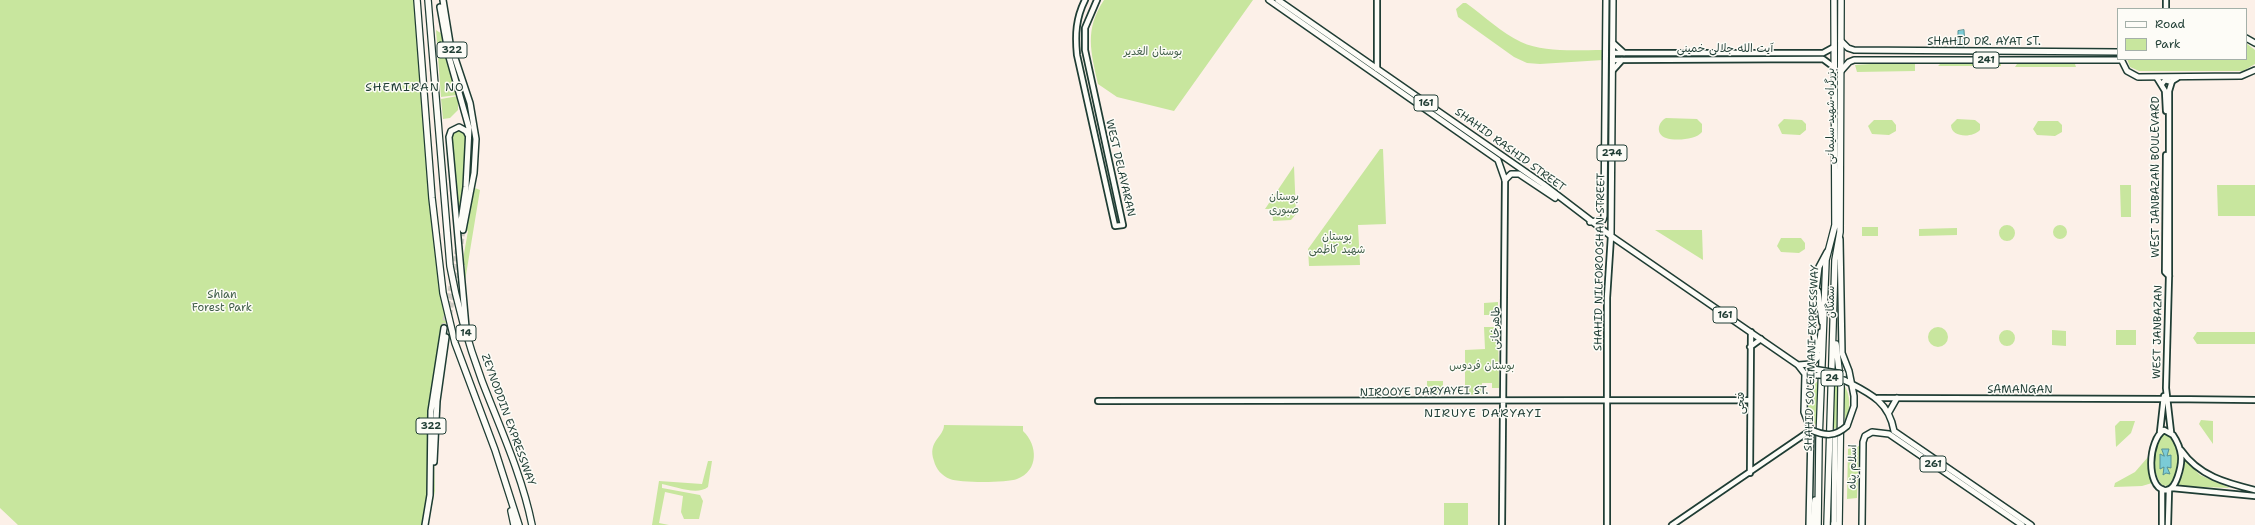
<!DOCTYPE html>
<html>
<head>
<meta charset="utf-8">
<style>
	body { margin:0 }
	#map { position:relative; width:2255px; height:525px; overflow:hidden; background:#fcf0e8; font-family:"Shantell Sans",sans-serif }
	canvas { display:block }
	.legend { position:absolute; left:2117px; top:8px; width:130px; height:52px; box-sizing:border-box; background:#fdfcf7; border:1px solid #a4b0a9; margin:0; padding:5px 7px; list-style:none; font-size:12px; color:#1f3d34 }
	.legend li { display:flex; align-items:center; gap:8px; height:20px }
	.legend b { width:20px; border:1px solid #a4b0a9 }
</style>
</head>
<body>
<div id="map">
<canvas width="2255" height="525"></canvas>
<ul class="legend">
<li><b style="height:5px;background:#fdfcf7"></b>Road</li>
<li><b style="height:11px;background:#c8e69e"></b>Park</li>
</ul>
</div>
<script>
const g = document.querySelector('canvas').getContext('2d');
g.lineJoin = 'round';
function fill(path, color) {
  g.fillStyle = color;
  g.fill(path, 'evenodd');
}
function trace(path, color, width, dash) {
  g.strokeStyle = color;
  g.lineWidth = width;
  g.lineCap = dash ? 'butt' : 'round';
  g.setLineDash(dash || []);
  g.stroke(path);
}
function label(font, color, halo, rows, align = 'center') {
  g.font = font + ' "Shantell Sans","Playpen Sans Arabic",sans-serif';
  g.lineWidth = 3;
  g.setLineDash([]);
  g.textBaseline = 'middle';
  g.strokeStyle = halo;
  g.fillStyle = color;
  for (const [text, x, y, turn = 0] of rows) {
    g.save();
    g.translate(x, y);
    g.rotate((+turn || 0) * Math.PI / 180);
    g.textAlign = isNaN(turn) ? turn : align;
    if (halo) g.strokeText(text, 0, 0);
    g.fillText(text, 0, 0);
    g.restore();
  }
}
const green = new Path2D(`
	M0,0H418L431,198L448,325L437,389L433,432L435,491L428,525H18L0,508Z
	M1104,0H1253L1174,111L1117,97L1098,84C1091,52 1084,30 1104,0Z
	M1463,3H1466C1484,16 1502,33 1521,42C1545,53 1577,50 1603,50V60L1540,64L1527,63L1514,57L1458,17L1456,9Z
	M436,30L442,34L457,95L441,97Z
	M2246,43L2255,50V64L2243,71H2139L2130,67L2127,59H2246Z
	M1886,63H1915V71L1857,72L1855,65Z
	M1941,63H2001V66H1938Z
	M2017,64H2075L2076,67H2015Z
	M458,96V110L450,118L443,119L441,99Z
	M1666,118L1697,119L1702,124V132C1696,140 1675,141 1666,138C1655,134 1658,122 1666,118Z
	M1784,119L1802,120L1806,124V130L1800,135L1782,134L1778,125Z
	M1957,119L1975,120L1980,124V130C1973,138 1951,138 1951,125Z
	M1874,120H1892L1896,125V131L1889,135L1872,134L1868,126Z
	M2038,121H2058L2062,125V132L2055,136L2037,135L2033,129Z
	M457,129L466,133C468,165 462,197 458,229L451,137Z
	M1380,149H1383L1386,224L1358,225L1360,265L1309,266L1308,249Z
	M1294,166L1296,214L1291,220L1273,221L1272,209H1265Z
	M2120,185H2131V217H2121Z
	M2217,185H2255V216H2218Z
	M475,188L480,190L465,281V265H462L468,231L465,230Z
	M2053 232a7 7 0 1 1 14 0a7 7 0 1 1-14 0Z
	M1999 233a8 8 0 1 1 16 0a8 8 0 1 1-16 0Z
	M1862,227H1878V236H1862Z
	M1957,228V235L1919,236V229Z
	M1655,230H1702L1703,260Z
	M1781,238H1801L1805,243V249L1799,253L1781,252L1777,246Z
	M1498,302V315H1484V303Z
	M1928 337a10 10 0 1 1 20 0a10 10 0 1 1-20 0Z
	M1484,327H1498L1499,388H1492V383H1482V394L1465,395V350L1485,349Z
	M1999 338a8 8 0 1 1 16 0a8 8 0 1 1-16 0Z
	M2052,330L2066,331V346L2052,345Z
	M2116,330H2136V345H2116Z
	M2197,332H2255V344H2197L2193,338Z
	M1834,379L1838,380L1840,426L1834,429Z
	M1427,381H1443V393H1427Z
	M1818,381L1816,420V425C1804,414 1805,391 1818,381Z
	M1843,384C1851,393 1851,411 1845,421Z
	M2201,420L2213,421V444L2199,424Z
	M2120,421H2135L2131,433L2116,447L2115,426Z
	M944,425L1023,426V431C1038,445 1039,471 1017,479C1007,483 959,483 950,479C942,476 936,469 934,461C927,441 944,437 944,425Z
	M2165,433L2172,438C2179,453 2183,476 2167,486L2162,485C2152,471 2148,444 2165,433Z
	M1859,446L1857,498L1847,499L1848,449Z
	M2148,457L2152,483L2142,486L2114,487L2115,483L2135,472Z
	M2184,459L2200,475L2230,488L2179,486L2178,483L2183,474Z
	M708,461H712L708,487C697,496 674,486 662,484V488L700,495L703,501L699,519H684L681,512L683,496L665,492L659,523L669,525H652L659,481L702,484Z
	M1444,503H1468V525H1444Z`);
const water = new Path2D(`
	M1964,30L1965,46H1956L1955,37L1958,36V31Z
	M2162,449H2169L2167,456L2171,455V468L2167,467L2170,474L2166,473L2163,475L2164,467L2160,469V454L2164,456Z`);
const primaryTunnel = new Path2D(`
	M460,251L463,230
	M444,328L458,245
	M446,337L459,259`);
const secondary = new Path2D(`
	M1085,0C1076,18 1075,34 1077,55L1115,226L1123,225L1085,50V28L1097,0
	M1377,0V69
	M2166,9V0
	M1613,43L1624,53
	M1613,53H1823L1834,47
	M1613,60L1823,59L1835,68
	M1613,70L1622,60
	M2157,78L2165,91L2166,111
	M2162,84L2165,80L2172,82
	M2166,155L2165,272L2169,276
	M1750,347L1761,339
	M1877,398L2164,399
	M2167,399L2255,400
	M1098,401L1750,400
	M2164,430L2173,435C2177,441 2180,447 2181,455C2182,463 2177,493 2164,490C2146,486 2148,440 2164,430Z
	M2160,432L2164,396
	M2171,432L2166,388L2169,276V91L2172,81L2177,78
	M2181,450C2199,476 2226,483 2255,490
	M1750,473L1751,332
	M2172,488L2255,496
	M2162,489V525
	M1502,525L1505,180
	M1607,525V298L1611,236
	M1672,525L1811,430
	M2168,525L2169,490`);
const primary = new Path2D(`
	M443,0L450,43L470,103L476,139L474,173L463,230
	M1269,0L1498,160L1505,180
	M1278,0L1543,184L1611,236L1798,365L1805,374
	M440,7L449,57L469,128L466,187L460,228
	M2246,38L2255,43
	M1841,41L1848,48L1854,50L2118,52
	M2121,59L2127,71L2138,77L2241,76L2255,70
	M1841,71L1849,62L1854,60H2121
	M1505,180L1511,174H1519L1555,198
	M1590,222L1603,220L1604,216L1606,0
	M1611,236L1613,0
	M1840,239L1842,353L1849,371L1854,396V406L1847,426
	M1818,291L1822,322
	M466,327L449,137L451,131L459,127L466,131L468,135
	M1819,350L1821,332
	M1798,365L1811,364L1818,357L1812,322L1819,267L1827,252
	M1805,374L1804,412L1811,430L1809,525
	M1805,374L1818,375
	M1844,380C1869,393 1889,401 1894,431L2031,525
	M1889,412L1897,398
	M434,462L437,401L446,337
	M1834,524L1835,434
	M425,525L430,495L431,411L444,328
	M1862,525L1863,442L1865,436L1872,432L1889,434L2022,525`);
const highway = new Path2D(`
	M417,0L432,198L443,293L455,343L495,450L519,525
	M428,0L450,266C457,305 468,343 482,381C500,428 522,475 532,525
	M1836,344L1841,387L1839,525
	M511,511L514,525
	M1813,525L1815,500
	M1818,525L1819,440L1826,260L1835,225L1834,0
	M1827,525L1835,260L1840,232L1841,0
	M1834,525V524`);
const primaryBridge = new Path2D(`
	M1813,369L1843,374
	M1818,375L1834,376L1844,380
	M1811,430C1825,436 1835,437 1847,426`);
const shields = [
	[452,50,30],
	[1986,60,26],
	[1426,103,24],
	[1612,153,30],
	[1725,315,24],
	[466,333,20],
	[1832,378,22],
	[431,426,30],
	[1933,464,26]
];
const shieldNames = [
	["322",452,50],
	["241",1986,60],
	["161",1426,103],
	["274",1612,153],
	["161",1725,315],
	["14",466,333],
	["24",1832,378],
	["322",431,426],
	["261",1933,464]
];
const streetNames = [
	["SHAHID DR. AYAT ST.",1984,42],
	["آيت الله جلالى خمينى",1725,49],
	["بزرگراه شهید سلیمانی",1831,116,-90],
	["SHAHID RASHID STREET",1510,150,36],
	["WEST DELAVARAN",1120,168,77],
	["WEST JANBAZAN BOULEVARD",2156,177,-90],
	["SHAHID NILFOROOSHAN STREET",1600,262,-89],
	["سمنگان",1831,302,-90],
	["طاهرخانی",1496,328,-89],
	["WEST JANBAZAN",2158,332,-89],
	["SHAHID SOLEIMANI EXPRESSWAY",1812,358,-88],
	["SAMANGAN",2020,390],
	["NIROOYE DARYAYEI ST.",1424,392,-1],
	["فتحی",1741,403,-90],
	["ZEYNODDIN EXPRESSWAY",508,420,70],
	["اسلام پناه",1853,467,-89]
];
const parkNames = [
	["بوستان الغدیر",1153,52],
	["بوستان",1284,197],
	["صبوری",1284,210],
	["بوستان",1337,237],
	["شهید کاظمی",1337,250],
	["Shian",222,295],
	["Forest Park",222,308],
	["بوستان فردوس",1482,366]
];
const neighbourhoodNames = [
	["SHEMIRAN NO",415,88],
	["NIRUYE DARYAYI",1483,414]
];
fill(green, '#c8e69e');
fill(water, '#7bcbd6');
trace(water, '#569295', 1);
trace(primaryTunnel, '#d0ccc4', 5, [5, 2.5]);
trace(secondary, '#1f3d34', 8);
trace(primary, '#1f3d34', 8);
trace(highway, '#1f3d34', 8);
trace(secondary, '#fdfcf7', 4.5);
trace(primary, '#fdfcf7', 5);
trace(highway, '#fdfcf7', 5.5);
trace(primaryBridge, '#1f3d34', 8, []);
trace(primaryBridge, '#fdfcf7', 5);
for (const [x, y, w] of shields) {
  const box = new Path2D();
  box.roundRect(x - w / 2, y - 8, w, 16, 3);
  g.fillStyle = '#fdfcf7';
  g.fill(box);
  trace(box, '#1f3d34', 1);
}
label('bold 10px', '#1f3d34', null, shieldNames);
label('11px', '#1f3d34', '#fdfcf7', streetNames);
label('11px', '#415f49', '#fdfcf7', parkNames);
g.letterSpacing = '1px';
label('12px', '#1f3d34', '#fdfcf7', neighbourhoodNames);
g.letterSpacing = '0px';
</script>
</body>
</html>
